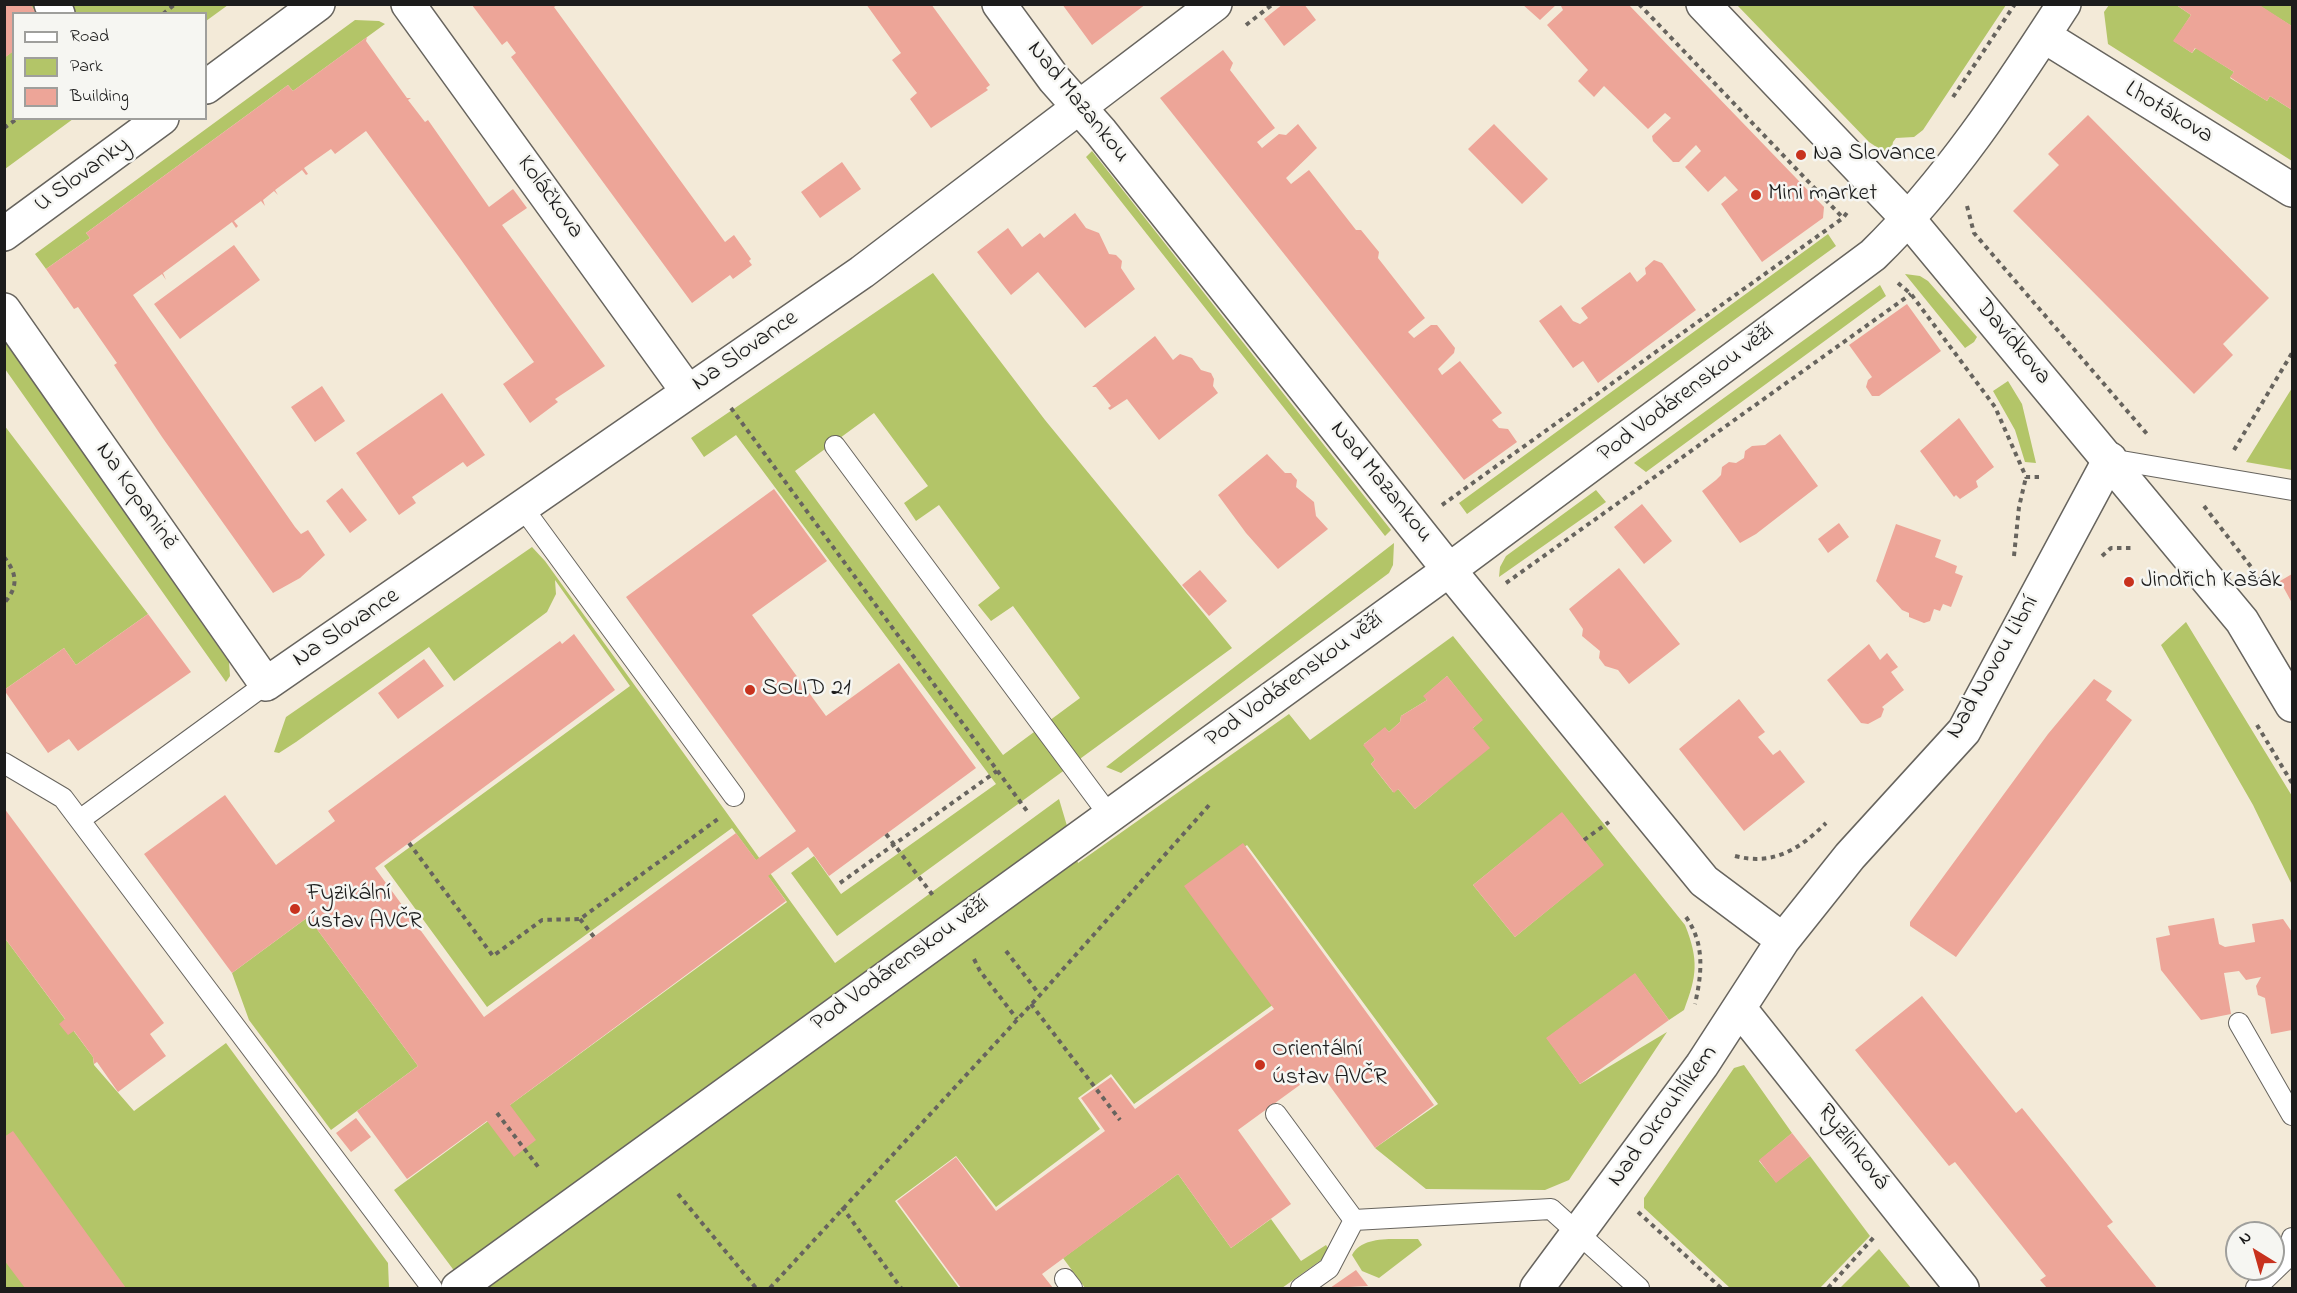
<!DOCTYPE html>
<html>
<head>
<meta charset="utf-8">
<style>
	body { margin:0 }
	#map { position:relative; width:2297px; height:1293px; overflow:hidden; background:#f3ead8; font-family:"Indie Flower",sans-serif }
	canvas { display:block }
	.frame { position:absolute; inset:0; border:6px solid #1c1c1c; pointer-events:none }
	.legend { position:absolute; left:12px; top:12px; width:195px; height:108px; box-sizing:border-box; background:#f6f6f2; border:2px solid #9f9f9c; margin:0; padding:8px 10px; list-style:none; font-size:18px; color:#1c1c1c }
	.legend li { display:flex; align-items:center; gap:12px; height:30px }
	.legend b { width:30px; border:2px solid #9f9f9c }
	.north { position:absolute; left:2225px; top:1221px; width:60px; height:60px; box-sizing:border-box; background:#f6f6f2; border:2px solid #9f9f9c; border-radius:50%; rotate:323deg; font-size:16px; font-weight:700; line-height:24px; text-align:center; color:#1c1c1c }
	.north::after { content:''; display:block; margin:auto; width:21px; height:27px; background:#c8321e; clip-path:polygon(50% 0,100% 100%,50% 72%,0 100%) }
</style>
</head>
<body>
<div id="map">
<canvas width="2297" height="1293"></canvas>
<div class="frame"></div>
<ul class="legend">
<li><b style="height:8px;background:#fff"></b>Road</li>
<li><b style="height:16px;background:#b3c568"></b>Park</li>
<li><b style="height:16px;background:#eda598"></b>Building</li>
</ul>
<div class="north">N</div>
</div>
<script>
const g = document.querySelector('canvas').getContext('2d');
g.lineJoin = 'round';
function fill(path, color) {
  g.fillStyle = color;
  g.fill(path, 'evenodd');
}
function trace(path, color, width, dash) {
  g.strokeStyle = color;
  g.lineWidth = width;
  g.lineCap = dash ? 'butt' : 'round';
  g.setLineDash(dash || []);
  g.stroke(path);
}
function label(font, color, halo, rows, align = 'center') {
  g.font = font + ' "Indie Flower",sans-serif';
  g.lineWidth = 5;
  g.setLineDash([]);
  g.textBaseline = 'middle';
  g.strokeStyle = halo;
  g.fillStyle = color;
  for (const [text, x, y, turn = 0] of rows) {
    g.save();
    g.translate(x, y);
    g.rotate((+turn || 0) * Math.PI / 180);
    g.textAlign = isNaN(turn) ? turn : align;
    if (halo) g.strokeText(text, 0, 0);
    g.fillText(text, 0, 0);
    g.restore();
  }
}
const green = new Path2D(`
	M2175,4L2191,15L2174,41L2192,53L2196,48L2234,72L2230,78L2267,101L2270,96L2292,110V161L2108,44L2104,12L2109,5Z
	M30,5H228L206,21V14L37,13Z
	M1737,5H2006L1923,130L1914,137L1896,138L1893,142L1890,156L1869,142Z
	M2258,5H2292V26L2290,25Z
	M355,20L379,21L385,24L293,91L288,85L86,233L90,238L46,269L35,254Z
	M13,51L14,118L73,119L5,169L4,58Z
	M1092,151L1391,530L1385,536L1086,157Z
	M1828,234L1836,246L1467,514L1459,503Z
	M933,273L1045,420L1232,648L837,936L791,873L814,856L841,894L996,784L736,435L704,457L691,438ZM874,413L928,486L904,503L916,521L939,505L1000,588L978,605L991,621L1013,606L1080,698L1003,755L795,471Z
	M1905,274L1920,276L1928,281L1977,337L1974,342L1965,348Z
	M1880,285L1886,296L1646,472L1634,463Z
	M5,341L229,662L230,676L226,682L5,369Z
	M2008,381L2022,404L2036,463L2025,462L2015,430L1993,391Z
	M2292,388V470L2246,462Z
	M4,425L148,614L76,665L64,648L4,690Z
	M1596,490L1606,502L1499,577L1500,567L1506,556Z
	M1394,543L1393,565L1389,573L1121,773L1106,767Z
	M532,547L545,561L835,963L1059,799L1078,863L1289,714L1310,740L1453,636L1685,925C1699,960 1697,976 1684,1010L1669,1020L1635,974L1547,1038L1580,1084L1667,1032L1569,1180L1545,1190L1426,1189L1375,1148L1438,1104L1247,845L1190,888L1274,1004L1134,1104L1111,1074L1078,1098L1100,1129L996,1207L956,1156L895,1201L959,1288H467L394,1190L787,902L732,828L487,1007L384,866L630,686L555,580L556,594L547,612L454,681L429,647L296,742L279,753L274,752L286,717ZM1447,676L1482,720L1473,728L1437,791L1415,809L1398,789L1393,792L1371,764L1375,760L1364,744L1385,728L1389,732L1400,722L1401,716L1427,700L1424,696ZM1562,813L1603,865L1515,937L1473,885Z
	M2186,622L2292,796V885L2253,805L2161,645Z
	M308,917L418,1066L331,1130L249,1020L232,973Z
	M4,937L93,1057L94,1065L134,1111L226,1043L388,1263L389,1288H5Z
	M1744,1065L1792,1133L1759,1161L1776,1182L1810,1156L1870,1236L1820,1288H1730L1644,1208V1198L1734,1068Z
	M1178,1174L1231,1248L1271,1219L1301,1261L1326,1245L1331,1253L1282,1288H1085L1063,1258Z
	M1418,1239L1422,1245L1379,1278L1362,1271L1352,1255C1363,1234 1398,1240 1418,1239Z
	M1879,1249L1911,1288H1840Z`);
const building = new Path2D(`
	M4,4H30L37,14H14V51L4,58Z
	M866,4H931L990,85L986,88L988,90L931,128L910,99L917,93L892,60L901,53Z
	M1062,4H1146L1092,45Z
	M1283,4H1304L1316,20L1284,46L1264,19Z
	M1522,4H1557L1540,20Z
	M1560,4H1628L1824,207L1823,218L1762,262L1721,204L1738,190L1725,176L1708,192L1685,167L1701,151L1696,145L1679,162H1673L1653,141L1652,136L1671,118L1665,113L1648,129L1604,86L1594,97L1578,81L1588,70L1547,25L1563,10Z
	M2175,4H2258L2292,26V110L2270,96L2267,101L2249,90L2230,77L2234,72L2195,48L2192,53L2173,41L2191,15Z
	M472,5H557L554,7L725,242L734,235L751,259L749,261L752,265L733,279L730,275L692,303L511,57L516,53L507,41L502,45Z
	M367,37L366,41L386,69L407,98H411L408,100L425,122L428,120L489,207L513,189L527,208L502,225L605,366L555,399L558,402L530,423L503,384L534,362L459,257L366,131L335,154L331,149L304,168L308,174L306,175L302,170L275,190L278,195L274,191L263,200L265,206L261,201L234,221L238,226L236,228L232,222L163,273L166,280L162,274L133,295L295,527L301,534L308,530L325,555L300,578L273,593L162,437L114,365L117,363L78,307L74,309L46,269L90,238L86,233L288,85L293,91Z
	M1223,50L1233,63L1230,70L1275,128L1257,142L1262,148L1279,134L1286,135L1298,124L1317,148L1286,178L1291,184L1309,170L1356,230H1361L1379,252L1378,258L1425,318L1408,332L1414,338L1431,325H1437L1455,348L1454,353L1438,369L1442,375L1460,361L1502,413L1492,420L1499,428L1508,429L1517,442L1464,480L1160,98Z
	M2088,115L2269,298L2223,344L2233,355L2194,394L2013,211L2059,165L2048,154Z
	M1494,124L1548,179L1522,204L1468,149Z
	M842,162L861,189L820,218L801,192Z
	M1075,213L1086,228L1099,233L1109,254L1116,255L1122,261L1121,268L1135,289L1085,328L1038,272L1011,295L977,252L1008,228L1022,247L1040,233L1044,238Z
	M234,245L260,280L180,339L154,304Z
	M1654,260L1662,263L1696,310L1598,383L1583,361L1573,368L1539,321L1561,305L1573,321L1580,324L1588,318L1581,308L1630,272L1637,282L1646,274L1645,268Z
	M1907,304L1941,351L1879,396H1872L1866,387L1868,380L1872,377L1849,345Z
	M1155,336L1173,360L1180,354L1192,358L1201,370L1211,373L1214,379L1213,386L1218,393L1159,440L1127,399L1110,410L1108,408L1111,406L1096,387H1092Z
	M322,386L345,421L315,442L291,407Z
	M442,393L485,455L467,467L463,462L412,497L416,503L399,515L356,453Z
	M1959,418L1994,467L1976,481L1978,487L1960,499L1956,495L1954,497L1920,451Z
	M1780,434L1818,486L1756,534L1740,543L1702,491L1716,480L1721,475L1722,467L1729,462L1736,463L1744,458L1745,451L1752,446L1765,445Z
	M1267,454L1285,473H1291L1297,480L1296,487L1314,502L1316,516L1328,529L1278,569L1246,533L1218,495Z
	M342,488L367,520L350,533L326,501Z
	M774,489L827,561L752,615L826,716L899,663L976,768L829,876L808,847L768,876L786,901L510,1105L536,1140L514,1157L487,1121L407,1179L357,1111L418,1066L308,917L232,973L144,854L225,795L276,865L335,821L328,811L560,641L562,644L574,634L615,690L375,868L484,1017L736,833L756,860L796,831L626,597Z
	M1642,504L1672,541L1644,564L1614,527Z
	M1839,523L1849,537L1828,553L1818,539Z
	M1896,524L1941,540L1935,557L1957,566L1955,573L1963,576L1951,607L1943,604L1940,611L1934,609L1930,621L1924,623L1909,617V613L1902,610L1876,581Z
	M1619,568L1680,644L1629,684L1618,670L1605,666L1599,658L1600,651L1582,636L1583,629L1569,609Z
	M1200,570L1227,601L1209,616L1182,585Z
	M2292,574V603L2280,581Z
	M148,614L191,672L78,751L69,739L48,753L4,690L64,648L76,665Z
	M1869,644L1880,660L1887,653L1898,667L1891,672L1904,690L1882,707L1884,709L1881,717L1868,724L1861,723L1827,680Z
	M424,659L444,686L398,719L378,693Z
	M1447,676L1483,720L1473,728L1490,748L1415,809L1398,789L1394,793L1371,764L1375,760L1363,745L1385,727L1389,732L1400,722L1401,716L1427,700L1423,696Z
	M2094,679L2112,691L2106,700L2132,720L1956,957L1910,926V922L2048,734Z
	M1739,699L1765,732L1758,737L1773,755L1780,750L1805,782L1744,831L1679,749Z
	M4,808L164,1023L150,1034L166,1056L118,1092L97,1062L94,1064L93,1057L74,1031L68,1035L59,1024L65,1019L4,937Z
	M1562,812L1604,865L1515,937L1473,885Z
	M1243,843L1434,1105L1375,1148L1319,1071L1238,1130L1291,1204L1231,1248L1178,1174L1042,1274L1053,1288H961L897,1201L956,1157L996,1211L1105,1131L1081,1098L1111,1077L1135,1109L1274,1009L1184,886Z
	M2214,918L2219,944L2225,947L2255,942L2252,924L2283,919L2292,932V1030L2271,1034L2265,998L2258,995L2256,986L2261,977L2246,980L2239,971L2224,973L2231,1014L2201,1020L2161,970L2156,938L2170,935L2168,926Z
	M1635,973L1669,1020L1580,1084L1546,1038Z
	M1922,996L2016,1113L2022,1108L2068,1165L2113,1222L2107,1226L2157,1288H2047L2040,1280L2046,1276L1955,1162L1949,1166L1855,1050Z
	M356,1118L371,1137L351,1152L336,1133Z
	M13,1131L126,1288H25L4,1260V1137Z
	M1792,1133L1810,1156L1776,1183L1759,1160Z
	M1356,1270L1368,1286L1330,1288Z`);
const path = new Path2D(`
	M1639,4L1843,218
	M163,14L175,4
	M1246,25L1273,4
	M1953,97L2015,4
	M4,128L18,118
	M1967,206L1974,233L2147,434
	M1898,283L1911,294L1995,407L2026,477H2039
	M731,408L1027,811
	M2234,450L2292,353
	M1442,505L1843,218L1849,210
	M2204,506L2265,585
	M2014,556L2019,507L2026,477
	M2102,556L2111,548H2133
	M4,557C17,573 19,587 4,603
	M1506,583L1911,294
	M2257,725L2292,783
	M886,834L935,898
	M1584,840L1609,822
	M409,843L493,956L542,920L580,919L718,819
	M1735,856C1773,866 1800,849 1826,823
	M840,883L997,771
	M1686,917C1705,944 1702,973 1695,1004
	M580,919L594,937
	M1006,951L1040,995
	M974,959L980,971L1017,1019
	M1031,1004L1120,1120
	M497,1113L539,1168
	M678,1194L756,1288
	M842,1207L901,1288
	M1638,1212L1721,1288
	M770,1288L1040,995L1211,803
	M1828,1288L1874,1237`);
const lane = new Path2D(`
	M835,446L1109,815
	M2110,459L2292,490
	M523,508L734,796
	M4,763L63,798L432,1288
	M81,819L266,684
	M2239,1023L2292,1115
	M1276,1114L1354,1220
	M1065,1279L1072,1288
	M1301,1288L1329,1268L1354,1220L1551,1209L1639,1288
	M2256,1288L2288,1257L2292,1238`);
const street = new Path2D(`
	M51,4L58,14
	M408,4L688,392
	M999,4L1054,79L1101,132L1449,570L1704,881L1783,940
	M2044,36L2292,190
	M206,87L318,4
	M4,234L162,118
	M4,310L266,684L862,272L1215,4
	M1740,1009L1962,1288
	M458,1288L1449,570L1873,255C1948,182 2007,92 2064,4
	M1537,1288L1702,1065L1783,940L1850,856L1964,731L2110,459`);
const secondary = new Path2D(`
	M1703,4L1909,220L2242,621L2292,705`);
const markers = [
	[1801,155,6,"#c8321e"],
	[1756,195,6,"#c8321e"],
	[2129,582,6,"#c8321e"],
	[750,690,6,"#c8321e"],
	[295,909,6,"#c8321e"],
	[1260,1065,6,"#c8321e"]
];
const streetNames = [
	["Nad Mazankou",1077,103,51],
	["Lhotákova",2168,114,31],
	["U Slovanky",83,176,-36],
	["Koláčkova",549,198,54],
	["Davídkova",2012,343,50],
	["Na Slovance",746,352,-35],
	["Pod Vodárenskou věží",1687,394,-37],
	["Nad Mazankou",1380,483,51],
	["Na Kopanině",135,497,55],
	["Na Slovance",347,629,-34],
	["Nad Novou Libní",1994,668,-60],
	["Pod Vodárenskou věží",1295,681,-36],
	["Pod Vodárenskou věží",901,965,-36],
	["Nad Okrouhlíkem",1664,1117,-54],
	["Ryzlinková",1852,1148,52]
];
const poiNames = [
	["Na Slovance",1813,155],
	["Mini market",1768,195],
	["Jindřich Kašák",2141,582],
	["SOLID 21",762,690],
	["Fyzikální",307,895],
	["ústav AVČR",307,923],
	["Orientální",1272,1051],
	["ústav AVČR",1272,1079]
];
fill(green, '#b3c568');
fill(building, '#eda598');
trace(lane, '#67645e', 22);
trace(street, '#67645e', 36);
trace(secondary, '#67645e', 36);
trace(path, '#67645e', 4, [4.5, 4.5]);
trace(lane, '#fff', 20);
trace(street, '#fff', 33);
trace(secondary, '#fff', 33);
for (const [x, y, r, color] of markers) {
  const dot = new Path2D();
  dot.arc(x, y, r, 0, 2 * Math.PI);
  g.fillStyle = color;
  g.fill(dot);
  trace(dot, '#f6f6f2', 2);
}
label('24px', '#1c1c1c', '#f6f6f2', streetNames);
label('24px', '#1c1c1c', '#f6f6f2', poiNames, 'left');
</script>
</body>
</html>
